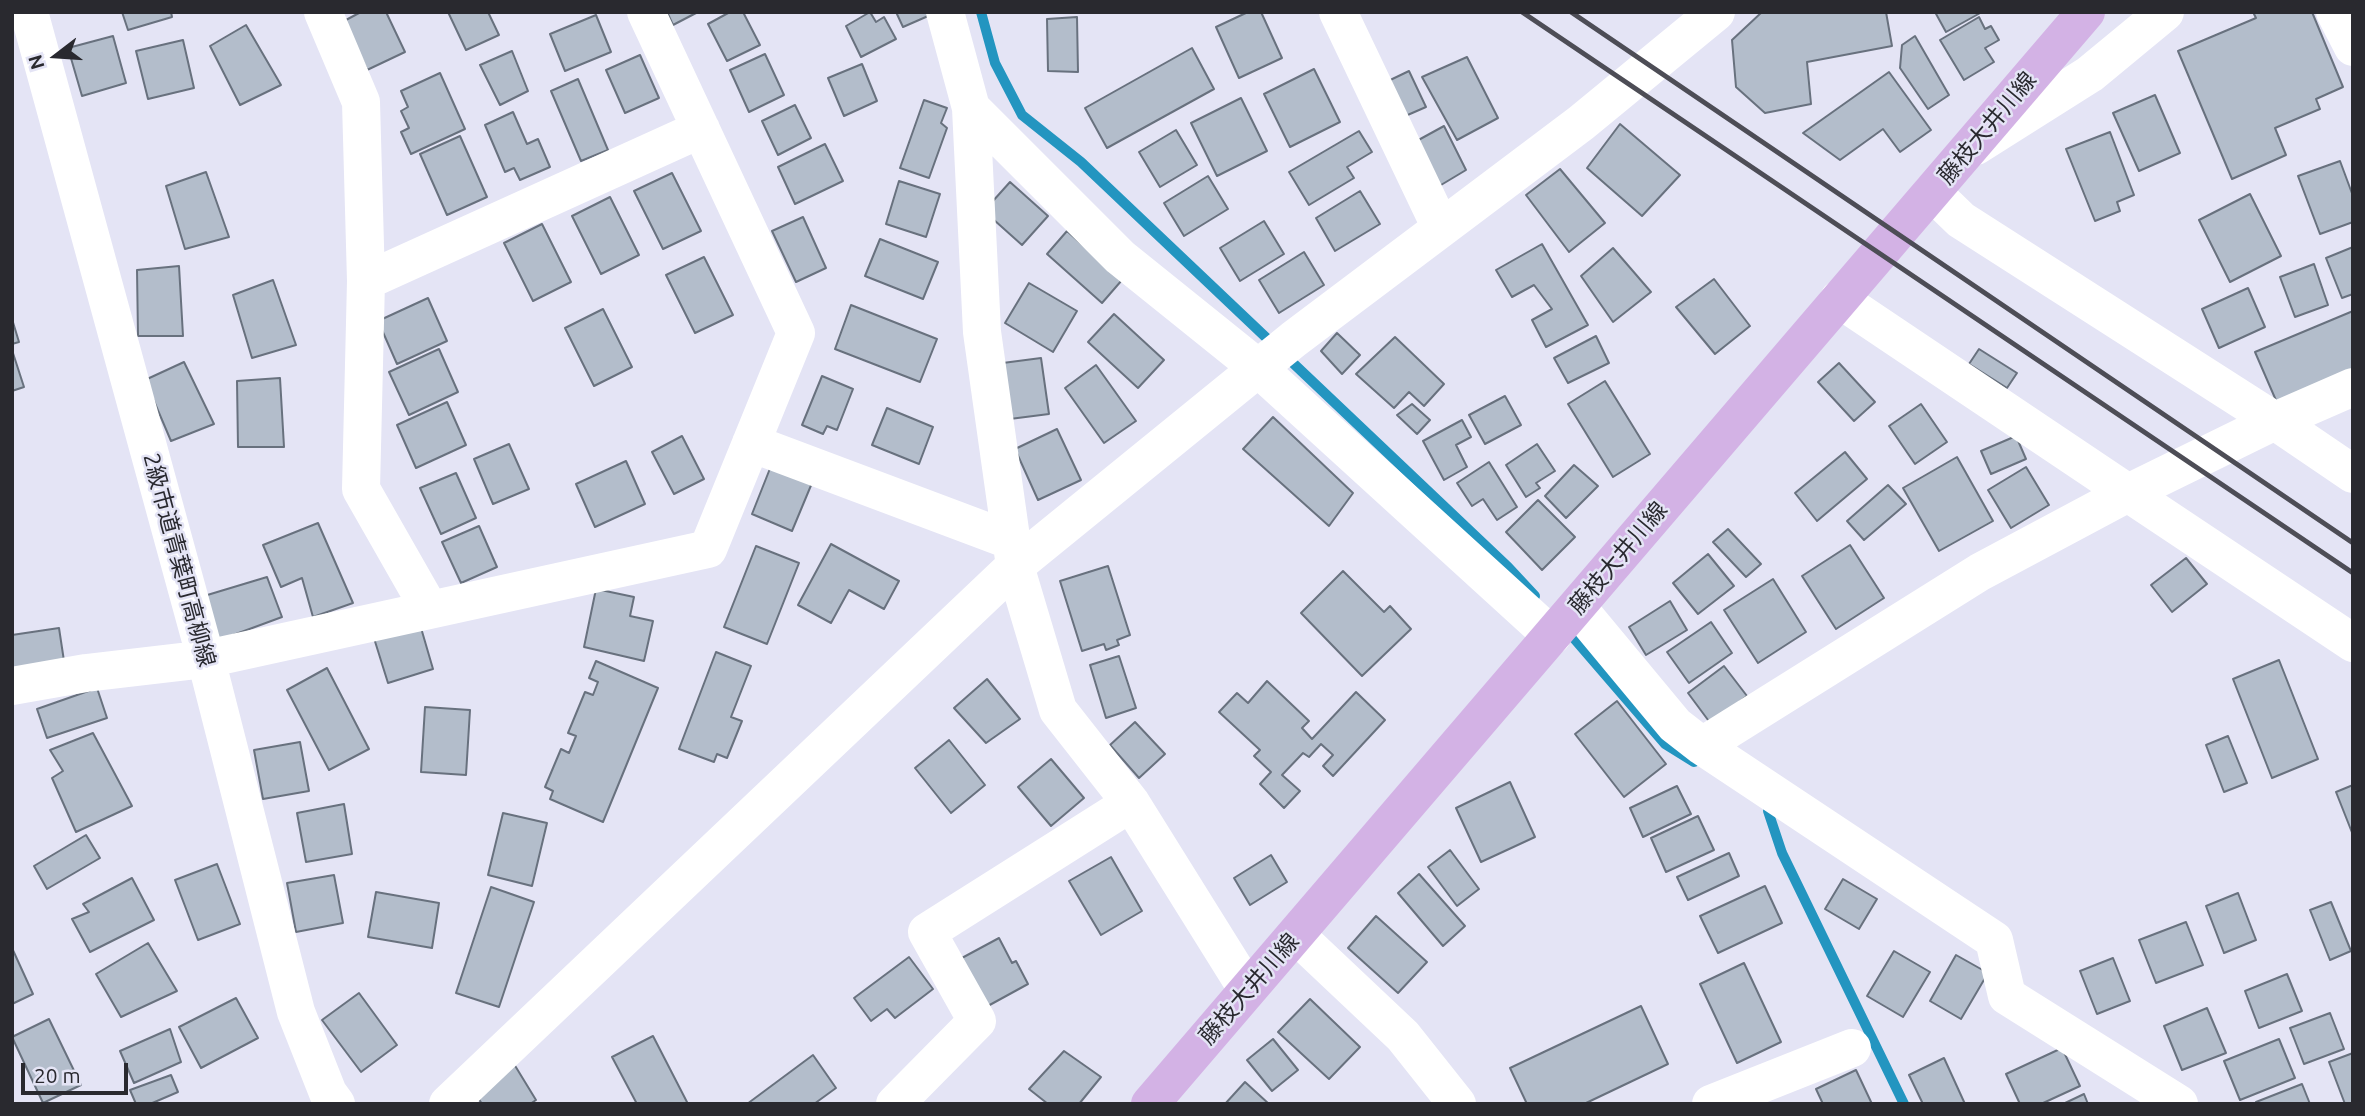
<!DOCTYPE html>
<html>
<head>
<meta charset="utf-8">
<style>
	body { margin:0 }
	#map { position:relative; width:2365px; height:1116px; overflow:hidden; background:#e4e4f5; font-family:Ubuntu,sans-serif }
	canvas { display:block }
	.frame { position:absolute; inset:0; border:14px solid #29292f; pointer-events:none }
	.north { position:absolute; left:21px; top:21px; width:70px; height:70px; -webkit-text-stroke:5px #e4e4f5; paint-order:stroke; rotate:253deg; font-size:19px; font-weight:700; line-height:28px; text-align:center; color:#29292f }
	.north::after { content:''; display:block; margin:auto; width:24px; height:32px; background:#29292f; clip-path:polygon(50% 0,100% 100%,50% 72%,0 100%) }
	.scale { position:absolute; left:21px; top:1063px; width:107px; height:32px; box-sizing:border-box; border:4px solid #29292f; border-top:0; padding-left:9px; font-size:21px; line-height:24px; white-space:nowrap; color:#29292f; -webkit-text-stroke:5px #e4e4f5; paint-order:stroke }
</style>
</head>
<body>
<div id="map">
<canvas width="2365" height="1116"></canvas>
<div class="frame"></div>
<div class="north">N</div>
<div class="scale">20 m</div>
</div>
<script>
const g = document.querySelector('canvas').getContext('2d');
g.lineJoin = 'round';
function trace(path, color, width, dash) {
  g.strokeStyle = color;
  g.lineWidth = width;
  g.lineCap = dash ? 'butt' : 'round';
  g.setLineDash(dash || []);
  g.stroke(path);
}
function fill(path, color) {
  g.fillStyle = color;
  g.fill(path, 'evenodd');
}
function label(font, color, halo, rows, align = 'center') {
  g.font = font + ' Ubuntu,"Noto Sans JP",sans-serif';
  g.lineWidth = 5;
  g.setLineDash([]);
  g.textBaseline = 'middle';
  g.strokeStyle = halo;
  g.fillStyle = color;
  for (const [text, x, y, turn = 0] of rows) {
    g.save();
    g.translate(x, y);
    g.rotate((+turn || 0) * Math.PI / 180);
    g.textAlign = isNaN(turn) ? turn : align;
    if (halo) g.strokeText(text, 0, 0);
    g.fillText(text, 0, 0);
    g.restore();
  }
}
const stream = new Path2D(`
	M981,12L995,63L1022,115L1081,162L1508,567L1535,596
	M1565,628L1665,744L1694,762
	M1768,811L1782,853L1904,1104`);
const building = new Path2D(`
	M122,12H171L172,17L128,30Z
	M361,12H386L405,52L367,70L344,21Z
	M448,12H488L499,35L466,50Z
	M667,12H698L673,25Z
	M730,12H743L760,45L727,61L708,24Z
	M870,12L876,22L884,17L896,39L861,57L846,26Z
	M896,12H934L935,13L903,27Z
	M1248,12H1261L1282,58L1239,78L1216,27Z
	M1762,12H1886L1892,46L1807,62L1811,104L1765,113L1736,87L1732,40Z
	M1935,12H1982L1946,32Z
	M2253,12H2312L2343,87L2316,99L2320,109L2275,128L2286,155L2232,179L2178,51L2256,18Z
	M596,15L611,52L565,71L550,34Z
	M1077,17L1078,72L1048,71L1047,19Z
	M1979,17L1985,29L1991,26L1999,40L1985,48L1994,62L1964,80L1940,40Z
	M246,25L281,85L240,105L210,46Z
	M113,36L126,83L82,96L68,48Z
	M1915,36L1949,95L1928,109L1900,68L1902,45Z
	M183,40L194,88L148,99L136,51Z
	M1192,48L1214,89L1107,148L1085,108Z
	M512,51L528,91L500,105L480,65Z
	M765,54L784,95L749,112L730,70Z
	M640,55L659,98L625,113L606,70Z
	M1467,57L1498,118L1457,140L1422,77Z
	M862,64L877,101L844,116L828,78Z
	M1314,69L1340,122L1290,147L1264,94Z
	M1409,71L1426,107L1403,117L1384,83Z
	M1889,72L1931,130L1900,152L1883,129L1840,160L1803,133Z
	M440,73L465,129L411,154L401,132L409,128L401,111L408,107L401,91Z
	M578,79L608,150L581,161L551,91Z
	M2155,95L2180,153L2139,171L2113,113Z
	M1241,98L1267,151L1217,176L1191,123Z
	M924,100L947,108L941,123L947,128L929,178L900,168Z
	M795,105L811,138L778,155L762,121Z
	M513,112L527,144L538,139L550,167L520,180L514,168L505,172L485,125Z
	M1620,124L1680,175L1642,216L1587,168Z
	M1444,126L1466,170L1436,188L1413,143Z
	M1176,130L1197,165L1160,187L1139,152Z
	M1359,131L1372,152L1347,167L1354,178L1309,205L1289,172Z
	M2110,132L2134,195L2117,202L2120,211L2095,221L2066,149Z
	M460,136L487,197L447,215L420,154Z
	M825,144L843,181L795,204L778,167Z
	M2340,161L2353,196V222L2320,234L2298,176Z
	M1560,169L1605,223L1569,252L1526,195Z
	M206,172L229,237L185,249L166,186Z
	M672,173L701,231L663,249L634,191Z
	M1208,176L1228,209L1184,236L1164,203Z
	M899,181L940,194L926,237L886,224Z
	M1010,182L1048,216L1022,245L984,211Z
	M1360,191L1380,224L1335,251L1316,218Z
	M2250,194L2281,256L2230,282L2199,220Z
	M610,197L639,255L601,274L572,216Z
	M803,217L826,268L796,282L772,231Z
	M1264,221L1284,254L1240,281L1220,248Z
	M542,224L571,282L533,301L504,243Z
	M1067,231L1122,280L1102,303L1047,254Z
	M880,239L938,262L923,299L865,276Z
	M1542,244L1588,325L1546,347L1532,320L1552,309L1534,285L1512,297L1496,270Z
	M2353,247V294L2342,298L2326,258Z
	M1613,248L1651,292L1613,322L1581,276Z
	M1304,252L1324,285L1279,313L1259,280Z
	M704,257L733,315L695,333L666,275Z
	M2314,264L2328,305L2295,317L2280,277Z
	M179,266L183,336H138L137,270Z
	M1714,279L1750,326L1715,354L1676,307Z
	M273,280L296,345L252,358L233,295Z
	M1029,283L1077,311L1053,352L1005,323Z
	M2248,288L2265,327L2219,348L2202,309Z
	M428,298L447,341L397,364L378,321Z
	M851,305L937,339L920,382L835,349Z
	M603,309L632,367L594,386L565,328Z
	M2353,311V374L2278,405L2255,352Z
	M1114,314L1164,360L1138,388L1088,342Z
	M12,319L19,342L12,344Z
	M1337,333L1360,355L1342,374L1321,351Z
	M1596,336L1609,363L1568,383L1554,358Z
	M1395,337L1444,384L1424,406L1409,392L1394,408L1356,374Z
	M439,349L458,392L409,415L389,372Z
	M1979,349L2017,373L2007,388L1969,364Z
	M12,350L24,387L12,391Z
	M1041,358L1049,414L1002,420L995,364Z
	M184,362L214,424L171,441L145,380Z
	M1839,363L1875,402L1854,421L1818,382Z
	M1096,365L1136,421L1104,443L1065,388Z
	M822,376L853,389L837,430L827,426L823,434L802,425Z
	M280,378L284,447H238L237,381Z
	M1605,381L1650,454L1613,477L1568,404Z
	M1505,396L1521,425L1485,444L1469,415Z
	M447,402L466,445L416,468L397,425Z
	M1412,404L1430,420L1417,434L1397,415Z
	M1921,404L1947,442L1915,464L1889,426Z
	M887,408L933,427L919,464L872,445Z
	M1273,417L1353,493L1329,526L1243,449Z
	M1462,420L1471,437L1456,445L1467,467L1444,480L1423,441Z
	M1057,429L1081,480L1038,500L1015,449Z
	M682,436L704,479L674,494L652,452Z
	M2016,436L2026,459L1991,474L1981,451Z
	M509,444L529,489L493,504L474,459Z
	M1537,444L1555,471L1536,483L1540,488L1526,497L1506,465Z
	M1845,452L1867,479L1817,521L1795,493Z
	M1957,457L1993,521L1939,551L1903,488Z
	M626,461L645,504L595,527L576,484Z
	M1489,462L1517,507L1497,520L1483,499L1472,506L1457,483Z
	M1574,465L1598,486L1566,518L1545,496Z
	M771,466L812,483L792,531L752,514Z
	M2026,467L2049,505L2011,528L1988,490Z
	M456,473L476,518L441,534L420,488Z
	M1888,485L1906,504L1864,540L1847,521Z
	M1538,500L1575,537L1542,570L1506,532Z
	M318,523L353,603L313,617L302,578L281,587L263,545Z
	M479,526L497,567L461,583L442,542Z
	M1728,529L1761,564L1746,577L1713,542Z
	M831,544L899,581L884,609L849,590L831,623L798,605Z
	M1850,545L1884,598L1836,629L1802,576Z
	M756,546L799,563L767,644L724,627Z
	M1708,554L1734,586L1698,614L1673,583Z
	M2186,558L2207,584L2172,612L2151,585Z
	M1108,566L1130,635L1117,640L1119,645L1106,650L1104,644L1082,651L1060,581Z
	M1343,571L1384,612L1390,606L1411,629L1362,676L1301,613Z
	M267,577L282,617L217,641L204,596Z
	M1773,579L1806,632L1758,663L1724,610Z
	M596,589L634,597L630,616L653,621L644,661L584,647Z
	M1670,601L1687,630L1646,655L1629,627Z
	M419,621L433,669L388,683L373,635Z
	M1711,622L1732,653L1689,683L1667,652Z
	M59,628L64,661L12,669V635Z
	M716,652L751,666L731,717L742,721L727,758L717,754L714,762L679,749Z
	M1119,656L1136,708L1106,718L1090,665Z
	M2279,660L2318,759L2272,778L2233,679Z
	M596,661L658,688L603,822L550,799L553,791L545,787L561,749L569,753L576,736L568,733L585,692L593,695L598,682L589,678Z
	M1724,666L1747,696L1711,724L1688,693Z
	M327,668L369,749L329,770L287,690Z
	M987,679L1020,719L986,743L954,708Z
	M1267,681L1309,721L1302,728L1312,739L1356,692L1385,720L1333,776L1323,766L1333,755L1321,744L1309,757L1303,753L1282,775L1300,791L1284,808L1260,784L1271,772L1254,756L1260,750L1219,712L1237,693L1248,703Z
	M97,688L107,718L47,738L37,709Z
	M1617,701L1666,764L1624,797L1575,734Z
	M425,707L470,710L466,775L421,772Z
	M1135,722L1165,754L1139,778L1110,745Z
	M93,733L132,806L76,832L52,778L63,771L50,750Z
	M2228,736L2247,783L2224,792L2206,745Z
	M949,740L985,785L951,813L915,768Z
	M300,742L309,791L263,799L254,750Z
	M1051,759L1084,798L1051,826L1018,787Z
	M1510,782L1535,837L1481,862L1456,808Z
	M2353,785V835L2336,792Z
	M1677,786L1691,814L1643,837L1630,808Z
	M344,804L352,854L306,862L297,813Z
	M503,813L547,823L532,886L488,875Z
	M1698,816L1714,850L1666,872L1651,838Z
	M86,835L100,858L47,889L34,866Z
	M1450,850L1479,889L1457,906L1428,867Z
	M1729,853L1739,876L1688,900L1677,877Z
	M1271,855L1287,882L1250,905L1234,878Z
	M1111,857L1142,911L1101,935L1069,881Z
	M217,864L240,924L198,940L175,880Z
	M1419,874L1465,926L1443,946L1398,893Z
	M334,875L343,923L296,932L287,883Z
	M132,878L154,920L90,952L72,919L89,912L83,904Z
	M1843,879L1877,899L1859,929L1825,909Z
	M1765,886L1782,923L1718,953L1700,916Z
	M491,887L534,902L499,1007L456,993Z
	M376,892L439,903L432,948L368,937Z
	M2238,893L2256,940L2224,953L2206,906Z
	M2331,902L2351,951L2330,960L2310,910Z
	M1376,916L1427,962L1398,993L1348,948Z
	M2186,922L2203,965L2156,983L2139,940Z
	M999,938L1012,963L1016,961L1028,984L986,1007L960,959Z
	M148,943L177,991L121,1017L96,974Z
	M12,948L33,994L12,1004Z
	M1894,951L1930,972L1903,1017L1867,996Z
	M1956,955L1988,973L1961,1019L1930,1001Z
	M909,957L933,989L895,1018L887,1009L871,1021L854,998Z
	M2113,958L2130,1001L2097,1014L2080,971Z
	M1744,963L1781,1042L1737,1063L1700,984Z
	M2287,974L2302,1011L2259,1028L2245,991Z
	M359,993L397,1045L361,1072L322,1020Z
	M236,998L258,1038L201,1068L179,1027Z
	M1310,999L1360,1047L1329,1079L1278,1032Z
	M1641,1006L1668,1064L1584,1104H1527L1510,1068Z
	M2207,1008L2226,1053L2182,1070L2164,1026Z
	M2330,1013L2344,1049L2304,1064L2290,1028Z
	M49,1019L81,1085L43,1103L12,1037Z
	M170,1029L181,1062L134,1083L120,1051Z
	M653,1036L688,1104H637L612,1057Z
	M1273,1039L1298,1070L1272,1091L1247,1060Z
	M2279,1039L2295,1078L2240,1100L2224,1061Z
	M2062,1048L2080,1086L2041,1104H2020L2006,1074Z
	M1064,1051L1101,1077L1079,1104H1048L1029,1089Z
	M2353,1053V1104H2345L2329,1062Z
	M813,1055L836,1088L814,1104H747Z
	M1944,1058L1965,1104H1923L1909,1075Z
	M514,1064L536,1100L530,1104H482L473,1090Z
	M1856,1070L1872,1104H1823L1816,1089Z
	M171,1075L178,1092L150,1104H136L130,1090Z
	M1245,1082L1269,1104H1225Z
	M2302,1084L2310,1104H2256V1102Z
	M2084,1094L2088,1104H2063Z`);
const minor = new Path2D(`
	M29,12L206,659L296,1012L328,1093L336,1104
	M323,12L361,102L366,281L361,489L430,610
	M945,12L971,108L982,332L1015,566L1058,710L1131,803L1247,989
	M1338,12L1441,228
	M2335,12L2353,47
	M971,108L1120,257L1258,368L1552,636
	M1976,146L2090,74L2165,12
	M1932,192L1961,220L2275,421L2353,474
	M366,281L701,129
	M1839,299L2128,493L2275,421L2353,387
	M751,443L1012,541
	M1577,607L1675,725L1702,746L1994,940L2007,996L2179,1104
	M12,686L86,673L206,659L708,549L796,333L646,12
	M1702,746L1980,572L2128,493L2353,643
	M1296,935L1403,1036L1457,1104
	M448,1104L1015,566L1294,339L1581,123L1716,12
	M895,1104L977,1021L927,932L1131,803
	M1711,1104L1852,1048`);
const major = new Path2D(`
	M1150,1104L2086,12`);
const rail = new Path2D(`
	M1522,12L2353,573
	M1571,12L2353,543`);
const streetNames = [
	["藤枝大井川線",1987,128,-50],
	["藤枝大井川線",1618,558,-50],
	["2級市道青葉町高柳線",179,560,75],
	["藤枝大井川線",1249,989,-49]
];
trace(stream, '#2395c0', 10);
fill(building, '#b3bdcb');
trace(building, '#68717e', 2);
trace(minor, '#fff', 38);
trace(major, '#d3b2e5', 38);
trace(rail, '#4d4d56', 5);
label('23px', '#29292f', '#e4e4f5', streetNames);
</script>
</body>
</html>
